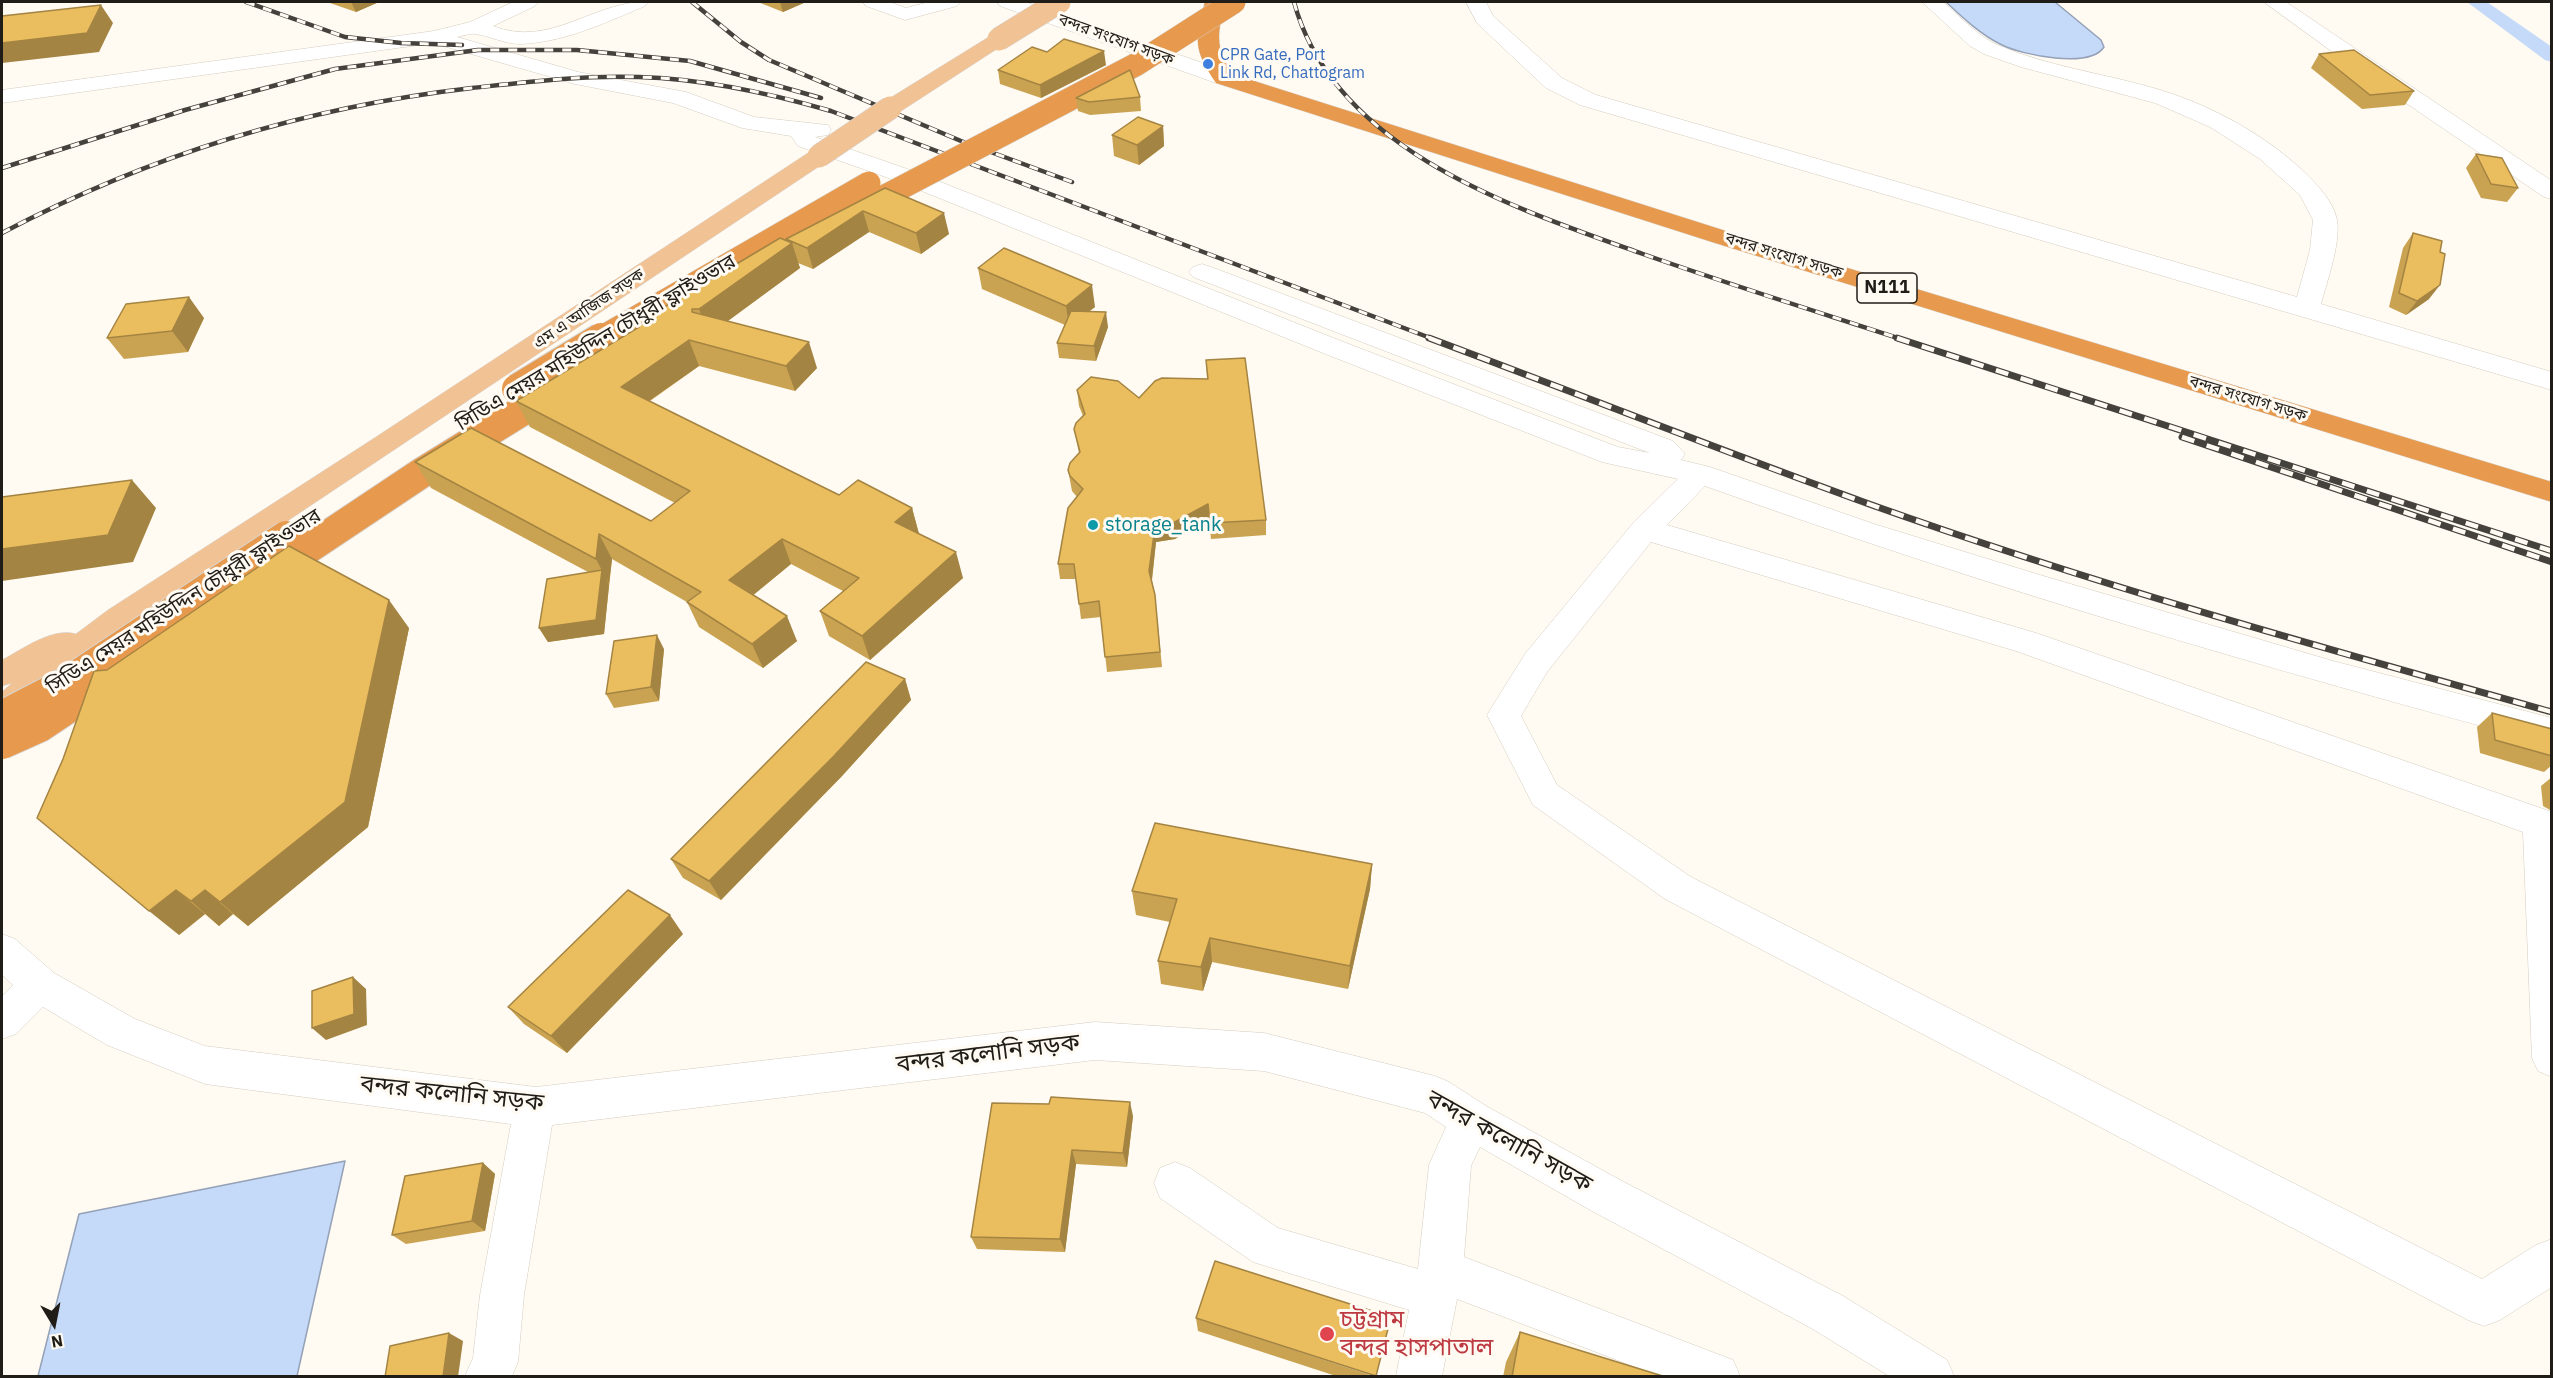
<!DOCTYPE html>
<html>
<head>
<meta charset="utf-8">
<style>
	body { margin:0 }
	#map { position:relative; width:2553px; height:1378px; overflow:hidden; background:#fffaf2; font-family:"IBM Plex Sans",sans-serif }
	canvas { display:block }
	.frame { position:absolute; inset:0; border:3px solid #201d18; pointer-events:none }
	.north { position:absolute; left:24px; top:1294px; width:60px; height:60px; -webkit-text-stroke:4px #fffaf2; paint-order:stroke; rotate:170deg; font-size:16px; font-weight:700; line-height:24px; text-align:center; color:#201d18 }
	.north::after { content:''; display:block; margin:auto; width:21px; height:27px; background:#201d18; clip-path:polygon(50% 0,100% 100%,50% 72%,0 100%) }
</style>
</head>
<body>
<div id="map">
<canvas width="2553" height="1378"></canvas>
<div class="frame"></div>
<div class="north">N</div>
</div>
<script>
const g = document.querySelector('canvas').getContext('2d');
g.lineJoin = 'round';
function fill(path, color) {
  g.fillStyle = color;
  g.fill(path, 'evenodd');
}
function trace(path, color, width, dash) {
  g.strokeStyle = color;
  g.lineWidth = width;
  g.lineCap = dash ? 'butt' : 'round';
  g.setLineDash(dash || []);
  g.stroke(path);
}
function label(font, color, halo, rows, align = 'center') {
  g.font = font + ' "IBM Plex Sans","Noto Sans Bengali",sans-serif';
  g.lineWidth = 6;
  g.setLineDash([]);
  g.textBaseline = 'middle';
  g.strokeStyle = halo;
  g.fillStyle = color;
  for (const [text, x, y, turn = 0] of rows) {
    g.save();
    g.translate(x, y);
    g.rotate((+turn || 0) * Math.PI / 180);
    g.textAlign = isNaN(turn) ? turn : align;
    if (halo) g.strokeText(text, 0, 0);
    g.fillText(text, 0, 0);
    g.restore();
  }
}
const water = new Path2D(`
	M1946,2H2055L2101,40L2104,47C2090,69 2022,55 2002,45C1981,35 1963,18 1946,2Z
	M345,1161L297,1376H38L79,1214Z`);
const canal = new Path2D(`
	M2467,2H2487L2552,47V62L2545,60Z`);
const minor = new Path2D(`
	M513,2H538L535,6L493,26C550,49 595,0 648,2L645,6C605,23 565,42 521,44C504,44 491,36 475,34C470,33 463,36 457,37L578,72L686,92L754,117L828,125L831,130L828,135L815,137L913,171L1346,343L1618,447L1650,453L1193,277L1189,272L1193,267L1202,264L1211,267L1673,441L1685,454L1681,460L1710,467L1874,524L2040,575L2333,661L2552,718V745C2267,669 1983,586 1705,486L1667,525L2036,633L2552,812V1077L2538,1071L2532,1058L2523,832L2016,651L1651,542L1547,672L1521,716L1557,785L1691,877L2482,1279L2536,1245L2552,1239V1287L2500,1320L2484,1326L2468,1320L1665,899L1533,805L1487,715L1525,654L1634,522L1678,479L1602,462L1328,355L897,181L798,146L791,136L742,128L673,103L575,84L433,43L2,103V90L434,31L470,22Z
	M863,2H890L906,8L929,2H960L957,6L905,20L866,6Z
	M997,2H1025L1232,73L1235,78L1232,83L1224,84L1216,83L1000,6Z
	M1466,2H1486L1493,16L1562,78L1596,95L2297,297L2310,250L2313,220L2300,195L2260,159L2210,127L2155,103L2021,67L1984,54L1970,46L1922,2H1943C1961,17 1978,37 2000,46C2048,66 2100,73 2150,87C2204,102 2258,130 2300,168C2315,182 2333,200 2337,220C2341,243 2327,281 2321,304L2552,372V390L1580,105L1546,88L1514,58L1477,23Z
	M2264,2H2286L2552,181V199L2544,197L2356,69Z
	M2,934L15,939L54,973L135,1019L205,1046L536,1087L1095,1022L1264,1033L1435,1076L1449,1082L1486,1106L1622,1181L1843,1296L1947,1360L1954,1376H1889L1811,1328L1592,1211L1480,1147L1471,1166L1464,1257L1733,1360L1740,1376H1659L1457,1299L1442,1376H1396L1409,1310L1253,1262L1160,1198L1154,1183L1160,1168L1175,1162L1190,1168L1278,1228L1418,1269L1429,1165L1446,1127L1425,1113L1264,1071L1095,1060L552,1125L524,1295L518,1362L512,1376H465L473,1358L480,1295L511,1124L205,1084L107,1045L43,1007L16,1034L2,1039V996L13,985L2,975Z`);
const major = new Path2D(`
	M999,33L1006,35L1009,39L1006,43L898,113L890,115L882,113L879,108L882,103L992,35Z
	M819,149L827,151L830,156L827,161L130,626L20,714L8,718L2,716V692L12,683L2,686V660C23,649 52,627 76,634L108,610L376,437L811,151Z`);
const highway = new Path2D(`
	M1205,2H1225C1218,33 1214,45 1232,74L1729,232L2552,482V502L1712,242L1216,83C1193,49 1195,40 1205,2Z`);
const railFar1 = new Path2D(`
	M246,2L345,37L401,43L462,45
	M692,2L741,42L769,60L961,141L1072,182
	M1294,2C1334,150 1514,208 1643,254C1728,284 1815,311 1901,339
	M2,168L185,110L335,69L478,50H577L690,61L821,98
	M2,233C150,155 306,107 472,88C527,82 583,75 639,77C705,79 769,93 831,111L1433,339`);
const rail = new Path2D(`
	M1429,338C1576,393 1722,451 1869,504C2093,584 2323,648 2552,712
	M1897,338L2552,551
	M2182,437L2552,562`);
const majorBridge = new Path2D(`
	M999,39L1059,2
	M819,156L890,108`);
const highwayBridgeFar1 = new Path2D(`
	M853,213L1137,64L1234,2
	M599,339L869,183`);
const highwayBridge = new Path2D(`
	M517,389L601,338
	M264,578L423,472L559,388
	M2,716L67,682L286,536
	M2,744L40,727L121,673`);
const wall = new Path2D(`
	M327,2H379L356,12Z
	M758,2H806L783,12Z
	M1047,52L1106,65L1041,98L1000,84L998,70Z
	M2319,54L2414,91L2405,105L2362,109L2311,68Z
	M1140,97L1141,111L1090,115L1078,111L1076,98Z
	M1163,126L1164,146L1139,165L1114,156L1112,135Z
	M2476,154L2518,188L2507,202L2481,198L2466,168Z
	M885,188L949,234L921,254L869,232L813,269L798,263L800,268L727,321L817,368L795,391L699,366L650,401L839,495L912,508L919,534L963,578L870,660L829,636L820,611L843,591L791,564L753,595L797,641L763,668L699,627L687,602L612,559L604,634L548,642L539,628L588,572L431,488L415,462L651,521L675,503L530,427L516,401L786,241V239Z
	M2413,233L2429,299L2406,315L2389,307L2403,248Z
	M978,268L1095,307L1088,312L1108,327L1096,361L1059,358L1057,343L1065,325L982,289Z
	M204,318L188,352L124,359L107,338Z
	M1206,360L1266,520V535L1211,539L1209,519L1175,539L1156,542L1152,581L1155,595L1162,667L1107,672L1101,617L1081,619L1076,579H1060L1058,564L1077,497L1072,491L1068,470L1079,453L1074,429L1083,416L1079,406L1077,390L1139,398L1207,379Z
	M409,628L368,827L248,926L233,914L219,926L205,914L179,935L107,670Z
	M664,649L659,701L614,708L606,694Z
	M905,679L911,700L842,776L721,900L683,878L671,859Z
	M2492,713L2552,729V765L2544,772L2480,753L2477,727Z
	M2552,777V811L2543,806L2541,786Z
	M1372,864L1370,889L1348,989L1212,962L1203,991L1161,984L1158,961L1170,922L1136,915L1132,891Z
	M683,934L567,1053L524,1024L508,1007Z
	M992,1103L1133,1116L1127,1167L1076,1164L1065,1252L977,1249L971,1237Z
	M483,1163L495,1174L485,1231L406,1244L392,1235Z
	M1196,1318L1376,1377H1339L1198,1331Z
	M1520,1332L1666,1377H1503L1506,1362Z`);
const shadedWall = new Path2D(`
	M351,2H379L356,12Z
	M780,2H806L783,12Z
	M101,5L113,23L99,52L2,63V43Z
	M1104,51L1106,65L1041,98L1040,85Z
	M1163,126L1164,146L1139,165L1137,145Z
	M863,211L869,232L813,269L807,248Z
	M944,213L949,234L921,254L916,233Z
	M792,243L800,268L709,335L699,309Z
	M1092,285L1095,307L1069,327L1066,306Z
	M2440,285L2429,299L2406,315L2417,301Z
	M189,297L204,318L188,352L172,331Z
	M1106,312L1108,327L1096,361L1094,346Z
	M689,340L699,366L633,412L621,387Z
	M809,342L817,368L795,391L786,366Z
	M132,480L156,508L133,562L2,581V549Z
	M1208,504L1209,519L1175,539L1156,542L1151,586L1149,571L1155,527Z
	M912,508L919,534L895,522Z
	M599,534L612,559L609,584L596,559Z
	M782,539L791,564L740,606L729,580Z
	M956,552L963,578L870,660L862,636Z
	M602,570L609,585L604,634L548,642L539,628Z
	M389,600L409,628L368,827L248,926L220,902Z
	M787,616L797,641L763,668L752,644Z
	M657,635L664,649L659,701L651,687Z
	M905,679L911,700L842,776L721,900L709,881Z
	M1372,864L1370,889L1348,989L1350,966Z
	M176,890L205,914L179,935L149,911Z
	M205,890L233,914L219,926L191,901Z
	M670,915L683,934L567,1053L551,1036Z
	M1210,938L1212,962L1203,991L1201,967Z
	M353,977L366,989L367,1025L326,1040L312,1028Z
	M1130,1102L1133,1116L1127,1167L1123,1153Z
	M1072,1150L1076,1164L1065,1252L1060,1239Z
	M483,1163L495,1174L485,1231L472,1221Z
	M449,1333L463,1341L458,1377H443Z`);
const building = new Path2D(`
	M101,5L87,33L2,43V16Z
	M1064,39L1104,51L1040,85L998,70L1032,47L1047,52Z
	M2354,50L2414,91L2370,95L2319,54Z
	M1130,70L1140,97L1089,102L1076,98Z
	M1138,117L1163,126L1137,145L1112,135Z
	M2476,154L2502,158L2518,188L2491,184Z
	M885,188L944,213L916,233L863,211L807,248L786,239Z
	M2413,233L2442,241L2440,252L2445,254L2440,285L2417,301L2399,293Z
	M780,238L792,243L699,309H692V312L809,342L786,366L689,340L621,387L839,495L858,480L912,508L895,522L956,552L862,636L820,611L859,578L782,539L729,580L787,616L752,644L687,602L701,592L599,534L596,559L415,462L471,428L651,521L690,491L516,401L639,327L646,318Z
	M1004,248L1092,285L1066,306L978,268Z
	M189,297L172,331L107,338L126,304Z
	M1071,311L1106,312L1094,346L1057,343Z
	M1245,358L1266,520L1210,523L1208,504L1173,523L1155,527L1149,571L1155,595L1160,652L1105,657L1099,601L1079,604L1074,564H1058L1068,508L1083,489L1070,476L1068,470L1070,463L1080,452L1074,429L1076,423L1085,414L1077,390L1091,377L1118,381L1139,398L1155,381L1162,378L1208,379L1206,360Z
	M132,480L108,535L2,549V497Z
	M289,546L389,600L345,802L220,902L205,890L191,901L176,890L149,911L37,818L63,759L94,671L107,670Z
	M602,570L596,620L539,628L547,579Z
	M657,635L651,687L606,694L614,641Z
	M866,662L905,679L834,756L709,881L671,859Z
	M2492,713L2552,729V756L2495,740Z
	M1155,823L1372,864L1350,966L1210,938L1201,967L1158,961L1177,899L1132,891Z
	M628,890L670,915L551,1036L508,1007Z
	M353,977L354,1014L312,1028V991Z
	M1051,1097L1130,1102L1123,1153L1072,1150L1060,1239L971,1237L992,1103L1049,1104Z
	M483,1163L472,1221L392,1235L405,1176Z
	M1215,1261L1391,1317L1376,1376L1196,1318Z
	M1520,1332L1666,1377H1512Z
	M449,1333L443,1377H385L390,1346Z`);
const markers = [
	[1208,64,6,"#3f7fe0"],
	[1093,525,6,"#0f9aa8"],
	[1327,1334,8,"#e0444e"]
];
const farStreetnames = [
	["বন্দর সংযোগ সড়ক",1116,40,20],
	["বন্দর সংযোগ সড়ক",1784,256,17],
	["এম এ আজিজ সড়ক",589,309,-34],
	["বন্দর সংযোগ সড়ক",2248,399,17]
];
const farShopnames = [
	["CPR Gate, Port",1220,55],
	["Link Rd, Chattogram",1220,73]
];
const shields = [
	[1887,288,60]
];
const shieldNames = [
	["N111",1887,288]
];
const streetNames = [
	["সিডিএ মেয়র মহিউদ্দিন চৌধুরী ফ্লাইওভার",596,343,-31],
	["সিডিএ মেয়র মহিউদ্দিন চৌধুরী ফ্লাইওভার",184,602,-33]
];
const cultureNames = [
	["storage_tank",1105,525]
];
const nearStreetnames = [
	["বন্দর কলোনি সড়ক",988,1054,-7],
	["বন্দর কলোনি সড়ক",452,1094,6],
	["বন্দর কলোনি সড়ক",1509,1142,29]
];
const nearHealthnames = [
	["চট্টগ্রাম",1340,1320],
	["বন্দর হাসপাতাল",1340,1348]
];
fill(water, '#c5d9f9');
trace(water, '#94a1b6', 1.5);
fill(canal, '#c5d9f9');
trace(minor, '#d4cdbf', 1);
trace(major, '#d7d6d5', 1);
trace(highway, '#d7d6d5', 1);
fill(minor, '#fff');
fill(major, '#f1c294');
fill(highway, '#e79a4d');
trace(railFar1, '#45413c', 4.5);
trace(rail, '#45413c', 7);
trace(railFar1, '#fffaf2', 3, [9]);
trace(rail, '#fffaf2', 4.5, [13]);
trace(majorBridge, '#d7d6d5', 24, []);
trace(highwayBridgeFar1, '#d7d6d5', 24, []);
trace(highwayBridge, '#d7d6d5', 32, []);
trace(majorBridge, '#f1c294', 23);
trace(highwayBridgeFar1, '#e79a4d', 23);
trace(highwayBridge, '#e79a4d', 30);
fill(wall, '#c9a352');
fill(shadedWall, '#a48442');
fill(building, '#eabd5f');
trace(building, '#a48442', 1.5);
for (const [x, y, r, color] of markers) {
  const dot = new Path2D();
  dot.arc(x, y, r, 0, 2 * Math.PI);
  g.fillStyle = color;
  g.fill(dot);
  trace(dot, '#fffaf2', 2);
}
label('16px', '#201d18', '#fffaf2', farStreetnames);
label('16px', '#366cbe', '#fffaf2', farShopnames, 'left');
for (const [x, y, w] of shields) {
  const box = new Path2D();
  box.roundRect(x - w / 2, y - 15, w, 30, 4.5);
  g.fillStyle = '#fffaf2';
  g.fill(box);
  trace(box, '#201d18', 1.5);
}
label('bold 18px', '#201d18', null, shieldNames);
label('20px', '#201d18', '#fffaf2', streetNames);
label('20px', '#0d838f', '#fffaf2', cultureNames, 'left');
label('24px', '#201d18', '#fffaf2', nearStreetnames);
label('24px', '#be3a42', '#fffaf2', nearHealthnames, 'left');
</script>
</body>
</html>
